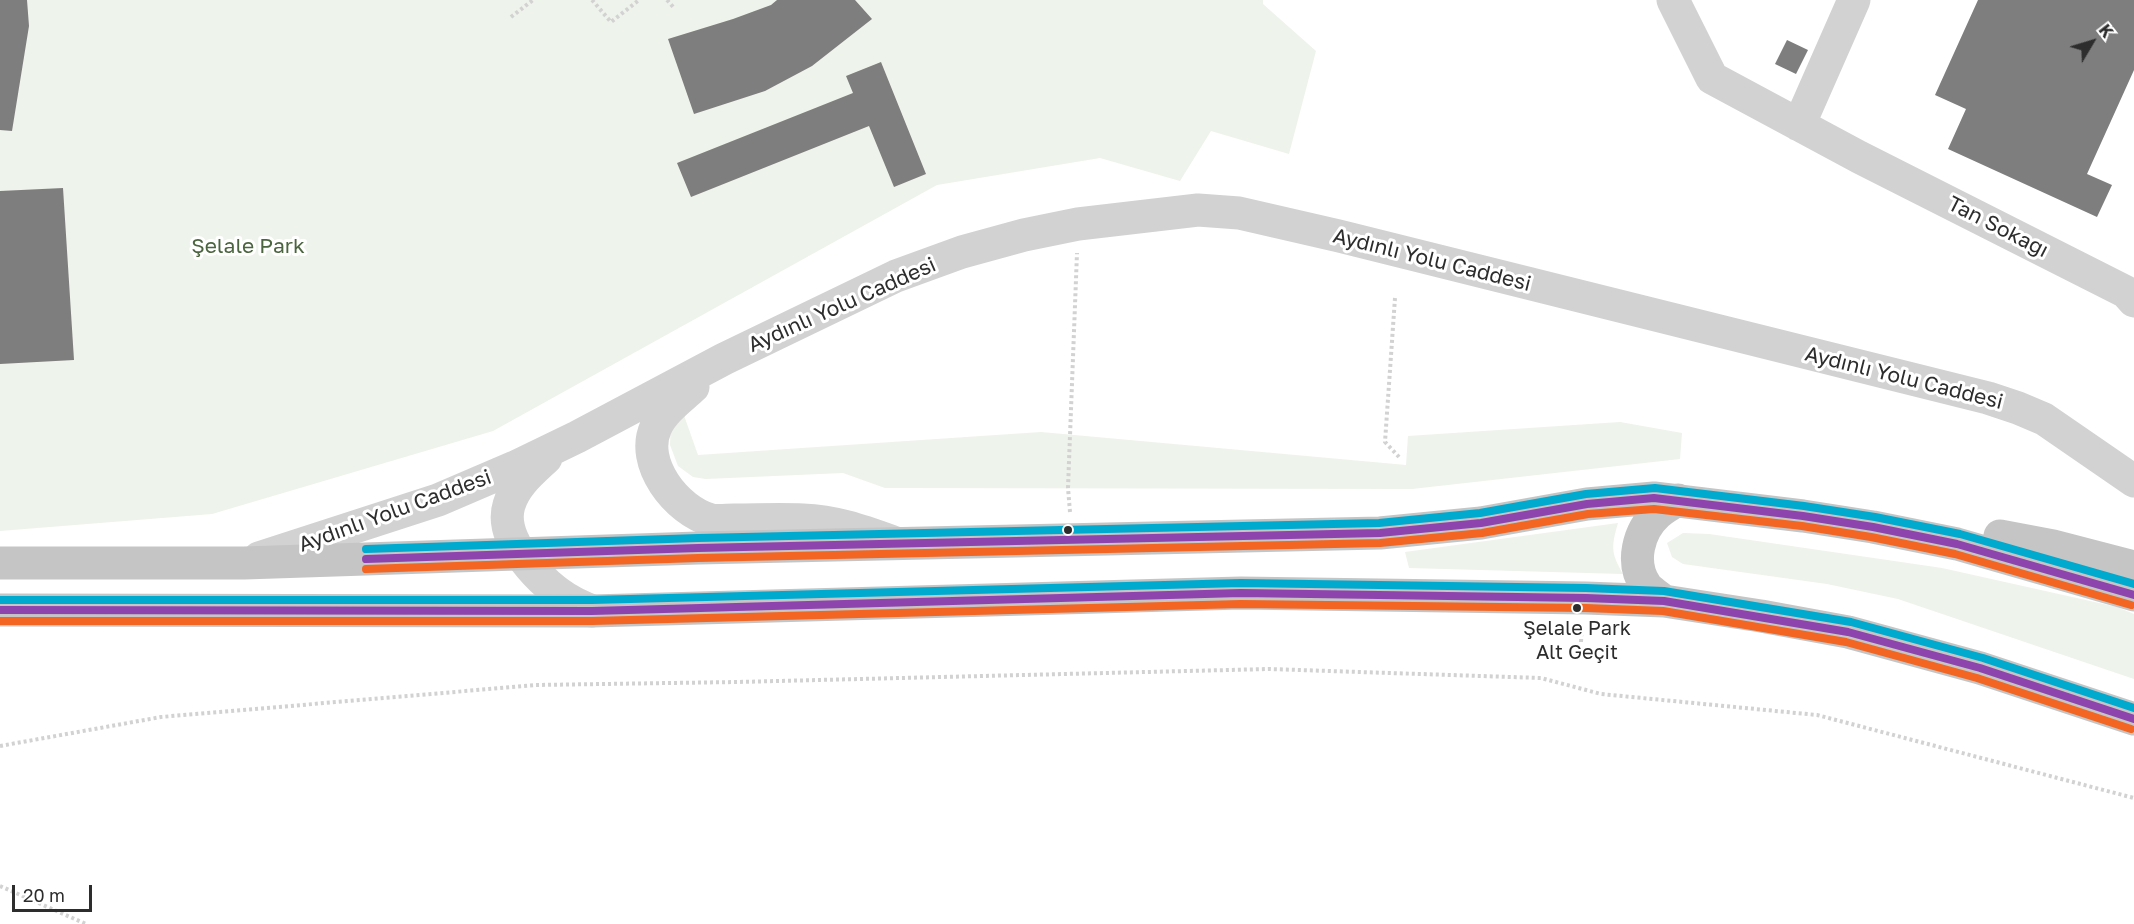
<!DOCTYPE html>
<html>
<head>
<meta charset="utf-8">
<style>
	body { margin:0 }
	#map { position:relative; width:2134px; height:924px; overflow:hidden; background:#fff; font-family:"Golos Text",sans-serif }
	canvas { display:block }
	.north { position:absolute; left:2062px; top:12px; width:60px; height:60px; -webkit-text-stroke:4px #fff; paint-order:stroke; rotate:52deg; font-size:16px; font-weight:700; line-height:24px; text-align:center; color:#2d2d2d }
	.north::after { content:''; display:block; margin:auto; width:21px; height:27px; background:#2d2d2d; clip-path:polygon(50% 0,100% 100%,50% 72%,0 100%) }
	.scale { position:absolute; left:12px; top:885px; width:80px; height:27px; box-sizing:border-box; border:3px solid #2d2d2d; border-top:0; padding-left:8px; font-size:18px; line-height:21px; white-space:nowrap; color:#2d2d2d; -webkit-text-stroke:4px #fff; paint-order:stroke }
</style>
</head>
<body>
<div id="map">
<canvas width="2134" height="924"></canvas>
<div class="north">K</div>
<div class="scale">20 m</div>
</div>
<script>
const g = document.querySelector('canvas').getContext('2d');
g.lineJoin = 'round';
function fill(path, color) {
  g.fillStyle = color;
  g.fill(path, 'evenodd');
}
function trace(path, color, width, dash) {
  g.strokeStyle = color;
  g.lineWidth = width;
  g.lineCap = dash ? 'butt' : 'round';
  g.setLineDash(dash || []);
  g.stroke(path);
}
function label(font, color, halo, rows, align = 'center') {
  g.font = font + ' "Golos Text",sans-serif';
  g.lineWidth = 6;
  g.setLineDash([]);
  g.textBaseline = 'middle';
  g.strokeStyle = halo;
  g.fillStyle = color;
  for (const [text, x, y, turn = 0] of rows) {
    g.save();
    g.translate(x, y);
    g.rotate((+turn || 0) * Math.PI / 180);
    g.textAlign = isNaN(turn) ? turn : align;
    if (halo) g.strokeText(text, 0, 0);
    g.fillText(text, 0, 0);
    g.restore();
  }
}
const green = new Path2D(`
	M0,0H1263V4L1316,51L1289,154L1211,131L1180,181L1100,158L937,185L493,431L212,514L0,531Z
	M681,407L698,455L1041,432L1406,465L1408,436L1620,422L1682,433L1680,459L1412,489L885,488L843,473L706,479L693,477L678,466L670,445L671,422Z
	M1618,523C1611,547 1611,553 1623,574L1409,568L1405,552Z
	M1683,533L1709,534L1942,568L2117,607L2134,614V679L1898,599L1827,584L1683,564L1672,557L1667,543Z`);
const building = new Path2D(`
	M0,0H27L29,26L12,131L0,130Z
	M777,0H855L872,19L812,66L765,91L694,114L668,39L733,19L771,5Z
	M1978,0H2134V70L2087,174L2112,185L2097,217L1948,149L1966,109L1935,95Z
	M1787,40L1808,50L1796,74L1775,64Z
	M881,62L926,174L894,187L869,126L691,197L677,163L853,93L846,76Z
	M63,188L74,360L0,364V191Z`);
const path = new Path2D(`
	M592,0L611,22L639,0
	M667,0L675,9
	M511,17L533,0
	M1395,298L1385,442L1399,457
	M1070,512L1068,488L1077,253
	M1581,642L1582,625
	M0,746L161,717L536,685L737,682L1269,669L1541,678L1601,694L1817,715L2134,798
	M0,886L86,924`);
const minor = new Path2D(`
	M1673,0L1712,78L1859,157L2126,292L2134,301
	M1799,125L1854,0
	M693,387C680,399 663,411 656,427C639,463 677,511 711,520C718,521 727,520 734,520C757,520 780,519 803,520C836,521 865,532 896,543
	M546,458C531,472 515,485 509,505C498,540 543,586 571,601C578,605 585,608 592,611
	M259,558L438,500L515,467L577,437L724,359L896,276L962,252L1024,235L1078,224L1198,210L1239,213L1339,236L1988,398L2018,408L2044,419L2134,481`);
const major = new Path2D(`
	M2000,536L2053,546L2134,567
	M0,563H244L698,548L1380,533L1481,523L1587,504L1654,498L1803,516L1873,527L1957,544L2134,595
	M1664,601C1658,596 1651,592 1646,586C1630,563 1638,531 1658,513C1664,508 1671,504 1678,500
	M0,610L592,611L1241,593L1586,598L1664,601L1761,616L1848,632L1980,668L2134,719`);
const bus1 = new Path2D(`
	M366,559L698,548L1380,533L1481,523L1587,504L1654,498L1803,516L1873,527L1957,544L2134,595
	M0,610L592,611L1241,593L1586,598L1664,601L1848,632L1980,668L2134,719`);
const bus2 = new Path2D(`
	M366,569L698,558L1380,543L1482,533L1588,514L1654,509L1802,526L1871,537L1955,554L2131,605
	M0,621H592L1241,604L1586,608L1663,611L1846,642L1977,678L2131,729`);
const bus3 = new Path2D(`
	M366,549L698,538L1379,523L1480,513L1586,494L1655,488L1804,506L1875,517L1960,534L2134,584
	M0,600H592L1241,583L1586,588L1664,591L1851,622L1983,658L2134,708`);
const markers = [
	[1068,530,5,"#2d2d2d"],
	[1577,608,5,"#2d2d2d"]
];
const busNames = [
	["Şelale Park",1577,629],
	["Alt Geçit",1577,653]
];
const streetNames = [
	["Tan Sokağı",1998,227,27],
	["Aydınlı Yolu Caddesi",1432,260,14],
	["Aydınlı Yolu Caddesi",842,305,-24],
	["Aydınlı Yolu Caddesi",1904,378,14],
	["Aydınlı Yolu Caddesi",395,511,-20]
];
const parkNames = [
	["Şelale Park",248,246]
];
fill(green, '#eef3eb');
fill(building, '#7e7e7e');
trace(path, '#d2d2d2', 4, [3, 3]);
trace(minor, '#d2d2d2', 33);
trace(major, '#c5c5c5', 33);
trace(bus1, '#8e44ad', 8);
trace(bus2, '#f26522', 8);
trace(bus3, '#00a9ce', 8);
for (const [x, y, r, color] of markers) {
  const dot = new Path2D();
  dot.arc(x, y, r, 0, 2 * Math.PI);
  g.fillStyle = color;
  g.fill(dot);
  trace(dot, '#fff', 2);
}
label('20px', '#2d2d2d', '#fff', busNames);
label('21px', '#2d2d2d', '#fff', streetNames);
label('21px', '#4b653e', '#fff', parkNames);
</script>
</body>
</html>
